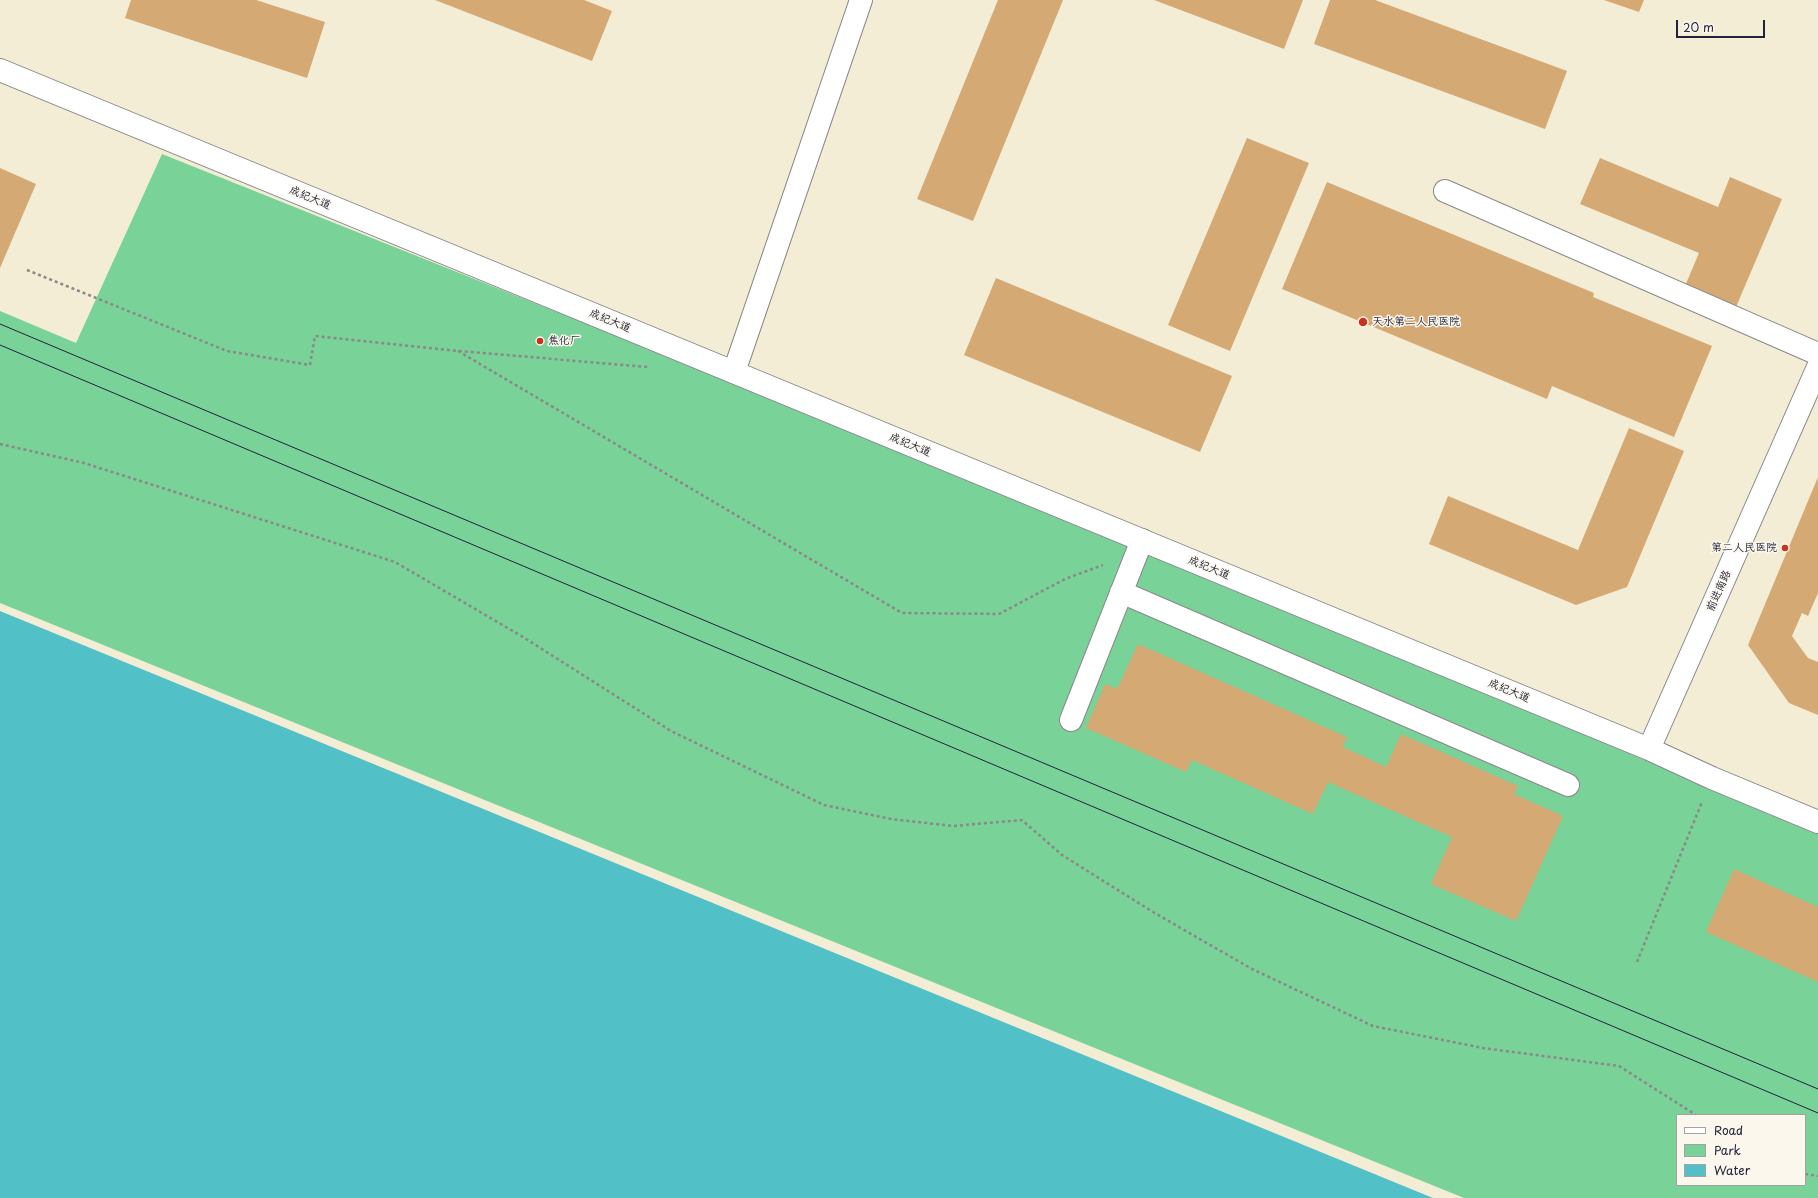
<!DOCTYPE html>
<html>
<head>
<meta charset="utf-8">
<style>
	body { margin:0 }
	#map { position:relative; width:1818px; height:1198px; overflow:hidden; background:#f3edd6; font-family:"Playpen Sans",sans-serif }
	canvas { display:block }
	.legend { position:absolute; left:1676px; top:1114px; width:130px; height:72px; box-sizing:border-box; background:#fbf7ec; border:1px solid #a4a2a5; margin:0; padding:5px 7px; list-style:none; font-size:12px; color:#22223b }
	.legend li { display:flex; align-items:center; gap:8px; height:20px }
	.legend b { width:20px; border:1px solid #a4a2a5 }
	.scale { position:absolute; left:1676px; top:20px; width:89px; height:18px; box-sizing:border-box; border:2px solid #22223b; border-top:0; padding-left:5px; font-size:12px; line-height:14px; white-space:nowrap; color:#22223b; -webkit-text-stroke:3px #fbf7ec; paint-order:stroke }
</style>
</head>
<body>
<div id="map">
<canvas width="1818" height="1198"></canvas>
<ul class="legend">
<li><b style="height:5px;background:#fff"></b>Road</li>
<li><b style="height:11px;background:#79d298"></b>Park</li>
<li><b style="height:11px;background:#52c0c7"></b>Water</li>
</ul>
<div class="scale">20 m</div>
</div>
<script>
const g = document.querySelector('canvas').getContext('2d');
g.lineJoin = 'round';
function fill(path, color) {
  g.fillStyle = color;
  g.fill(path, 'evenodd');
}
function trace(path, color, width, dash) {
  g.strokeStyle = color;
  g.lineWidth = width;
  g.lineCap = dash ? 'butt' : 'round';
  g.setLineDash(dash || []);
  g.stroke(path);
}
function label(font, color, halo, rows, align = 'center') {
  g.font = font + ' "Playpen Sans","LXGW WenKai TC",sans-serif';
  g.lineWidth = 3;
  g.setLineDash([]);
  g.textBaseline = 'middle';
  g.strokeStyle = halo;
  g.fillStyle = color;
  for (const [text, x, y, turn = 0] of rows) {
    g.save();
    g.translate(x, y);
    g.rotate((+turn || 0) * Math.PI / 180);
    g.textAlign = isNaN(turn) ? turn : align;
    if (halo) g.strokeText(text, 0, 0);
    g.fillText(text, 0, 0);
    g.restore();
  }
}
const green = new Path2D(`
	M162,154L1649,749L1818,830V1198H1464L0,603V311L76,343ZM1677,1115H1805V1185H1677Z`);
const water = new Path2D(`
	M0,611L1433,1198H0Z`);
const building = new Path2D(`
	M131,0H256L325,22L307,78L125,18Z
	M435,0H584L612,11L592,61Z
	M998,0H1063L973,221L917,199Z
	M1154,0H1303L1284,49Z
	M1330,0H1375L1567,71L1545,129L1314,44Z
	M1604,0H1644L1639,12Z
	M1247,138L1309,163L1230,351L1168,325Z
	M1600,158L1718,207L1730,177L1782,199L1736,307L1685,286L1699,253L1580,204Z
	M0,168L36,184L0,268Z
	M1327,182L1594,293L1593,297L1712,346L1674,437L1552,386L1547,399L1282,289Z
	M996,278L1232,376L1200,452L964,355Z
	M1629,428L1684,451L1627,587L1576,605L1429,544L1448,496L1578,550Z
	M1818,477V593L1808,616L1802,613L1792,636L1808,658L1818,662V715L1789,703L1748,645Z
	M1138,644L1347,737L1343,747L1386,767L1401,734L1518,786L1514,794L1563,816L1516,921L1431,884L1452,837L1328,782L1313,814L1192,760L1186,772L1086,728L1105,684L1117,689Z
	M1734,869L1818,907V982L1706,932Z`);
const path = new Path2D(`
	M27,270L227,351L310,365L315,336L458,351L648,367
	M458,351L902,613L999,614L1065,579L1103,565
	M0,444L84,463L395,562L523,637L671,731L824,805L891,819L953,826L1022,820L1062,855L1153,912L1252,969L1373,1026L1483,1048L1619,1066L1696,1115
	M1637,962L1702,802
	M1805,1174L1818,1176`);
const minor = new Path2D(`
	M1445,191L1818,354
	M734,372L861,0
	M1121,592L1568,785
	M1071,720L1142,540`);
const major = new Path2D(`
	M0,70L1649,749L1712,778L1818,822
	M1649,749L1818,367`);
const tram = new Path2D(`
	M0,324L1818,1089
	M0,345L1818,1113`);
const markers = [
	[1363,322,5,"#c8321e"],
	[540,341,4,"#c8321e"],
	[1785,548,4,"#c8321e"]
];
const streetNames = [
	["成纪大道",310,198,22],
	["成纪大道",610,321,22],
	["成纪大道",910,445,22],
	["成纪大道",1209,568,22],
	["前进南路",1719,591,-66],
	["成纪大道",1509,691,22]
];
const poiNames = [
	["天水第二人民医院",1372,322],
	["焦化厂",548,341],
	["第二人民医院",1777,548,"right"]
];
fill(green, '#79d298');
fill(water, '#52c0c7');
fill(building, '#d5a974');
trace(minor, '#8a8888', 24);
trace(major, '#8a8888', 24);
trace(path, '#8a8888', 2.5, [3, 3]);
trace(minor, '#fff', 22);
trace(major, '#fff', 22);
trace(tram, '#22223b', 1);
for (const [x, y, r, color] of markers) {
  const dot = new Path2D();
  dot.arc(x, y, r, 0, 2 * Math.PI);
  g.fillStyle = color;
  g.fill(dot);
  trace(dot, '#fbf7ec', 1.5);
}
label('11px', '#22223b', '#fbf7ec', streetNames);
label('11px', '#22223b', '#fbf7ec', poiNames, 'left');
</script>
</body>
</html>
